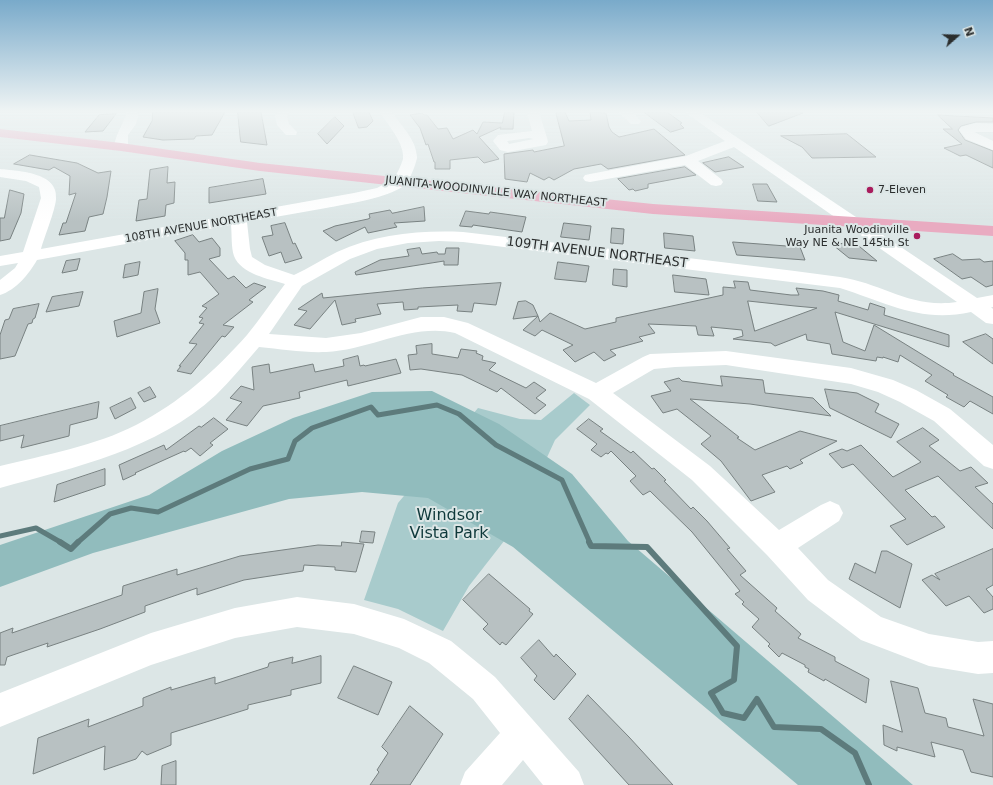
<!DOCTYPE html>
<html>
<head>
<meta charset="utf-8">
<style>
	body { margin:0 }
	#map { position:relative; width:993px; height:785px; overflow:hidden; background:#dce6e6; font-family:"DejaVu Sans",sans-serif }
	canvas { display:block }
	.north { position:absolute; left:937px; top:16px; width:40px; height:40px; -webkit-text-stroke:3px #dce6e6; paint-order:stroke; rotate:70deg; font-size:11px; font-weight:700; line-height:16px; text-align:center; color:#2b2e2e }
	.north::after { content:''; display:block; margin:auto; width:14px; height:18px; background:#2b2e2e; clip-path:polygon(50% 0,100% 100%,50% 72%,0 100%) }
</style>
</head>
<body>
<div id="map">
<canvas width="993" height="785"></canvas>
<div class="north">N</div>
</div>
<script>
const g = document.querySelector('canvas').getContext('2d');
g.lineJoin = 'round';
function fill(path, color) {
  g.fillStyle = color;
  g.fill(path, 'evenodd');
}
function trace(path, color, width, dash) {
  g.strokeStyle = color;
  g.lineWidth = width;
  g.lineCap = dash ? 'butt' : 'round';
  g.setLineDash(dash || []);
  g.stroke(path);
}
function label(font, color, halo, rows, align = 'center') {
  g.font = font + ' "DejaVu Sans",sans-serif';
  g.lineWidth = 4;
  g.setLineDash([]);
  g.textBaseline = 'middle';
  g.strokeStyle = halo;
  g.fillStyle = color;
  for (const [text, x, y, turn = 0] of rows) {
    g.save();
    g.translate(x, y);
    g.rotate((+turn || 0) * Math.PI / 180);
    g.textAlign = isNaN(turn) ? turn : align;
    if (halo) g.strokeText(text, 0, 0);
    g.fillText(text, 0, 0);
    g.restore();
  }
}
const green = new Path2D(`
	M574,393L590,405L555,440L515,527L469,586L443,631L398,609L364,600L398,503L478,408L520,419L541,420Z`);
const forest = new Path2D(`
	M432,391L499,424L572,474L628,541L913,785H798L513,547L428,498L362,492L289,499L93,553L0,587V545L149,495L222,451L293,418L372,392Z`);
const streamFar1 = new Path2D(`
	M0,536L36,528L62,543
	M77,543L110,514L131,508L158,512L250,469L288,459L295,441L312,428L371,407L378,415L437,405L459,414L496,445L562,480L590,543`);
const stream = new Path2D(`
	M60,542L71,549L78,542
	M589,542L591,546L647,547L737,646L734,680L711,693L723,713L744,718L757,699L774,727L821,729L855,753L869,785`);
const building = new Path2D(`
	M153,112H225L212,135L196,136L194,139L163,140L143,137L152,121Z
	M238,112H261L267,145L241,142Z
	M353,112H369L373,121L367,127L359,128Z
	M505,112H514L513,129H500L501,127L479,137L499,159L484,163L478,157L450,160V169H435V162H434L428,144L426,145L420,128L410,115L422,113L424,115H427L438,129L447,128L453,139L473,130L477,134L483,122L502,123Z
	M556,112H565L569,121L591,120L590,112L606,113L609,127L612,132L619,137L654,129L685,155L608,169L601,164L574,169L554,180L549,177L544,180L530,173L527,182L505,179L504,154L533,150L534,152L564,146Z
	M644,112H667L682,123L680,124L684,128L671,132Z
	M757,112H802L803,113L769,126Z
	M116,114L103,131L85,132L99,115Z
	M938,115L993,118V122H976L961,126L958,130L965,140L993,151V168L966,155L960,156L944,148L962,144L943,129H952Z
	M335,117L344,126L327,144L318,134Z
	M847,134L876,157L812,158L802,147L781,136Z
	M30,155L77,163L98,173L111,171L107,197L103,214L89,217L85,231L59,235L63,223H66L76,193L69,195L70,176L54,167L49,170L14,164Z
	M729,157L744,167L715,172L703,163Z
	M168,167L167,183L175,182L174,203L166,205L165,216L136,221L139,200L147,199L150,170Z
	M685,167L696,175L648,184V188L635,191L633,189L629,190L618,179Z
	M263,179L266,194L209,203V188Z
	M753,184H767L777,202L758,201Z
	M10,190L24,194L21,213L10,239L0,241V218H4Z
	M424,207L425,221L394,223L397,227L368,233L365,227L336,241L323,231L335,226L368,219L370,218L369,214L390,210L392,213Z
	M466,211L489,214L490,212L526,217L522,232L473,225L472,227L460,226Z
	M285,223L293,244L295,243L302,258L285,263L281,252L269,256L262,237L273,235L271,226Z
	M564,223L591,226L589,240L561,237Z
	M612,228L624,229L623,244L611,243Z
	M664,233L693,236L695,251L665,248Z
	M193,235L199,242L212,238L220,248V256L209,259L228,279L234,276L246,288L254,283L266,287L249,300L253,302L223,325L234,327L225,337L222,336L191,374L177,371L181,366H179L197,344L189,343L204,324L199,323L203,318L199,317L207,308L202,306L219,294L200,272L188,275V260H185V253L175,241Z
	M733,242L800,247L805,260L737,255Z
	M854,242L877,261L849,258L833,245Z
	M420,248L422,254L437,252L438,254H445L446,248H459L458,265H444V261L356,275L355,272L380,260L409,256L407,250Z
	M953,254L962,260L980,259L984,262L993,261V285L986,287L971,277L962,279L934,259Z
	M80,259L77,270L62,273L66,261Z
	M140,262L138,275L123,278L125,265Z
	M558,262L589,266L586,282L555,279Z
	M614,269L627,270V287L613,285Z
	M673,275L706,279L709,295L675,292Z
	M734,281L748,282L750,290L791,295H799L796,288L823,291L839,295L838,301L868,310L870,303L885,308L884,315L949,335V347L835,312L843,342L865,351L874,325L954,374L953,375L993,397V414L970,401L964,407L946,397L948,395L925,381L932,375L900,355L898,362L883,357V358L877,357L876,361L832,354L830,344L807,340L806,334L775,346L771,343L733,339L743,336L742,330L711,327L714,336L698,335L696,326L648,324L655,333L639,337L643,341L610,350L616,355L604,361L594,352L575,362L563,350L573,345L542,330L535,336L523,330L538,316L540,322L550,313L585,329L616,322V318L723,295V287L735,288ZM748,301L795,306L817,308L755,331Z
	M501,283L496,305L474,303L472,312L457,311L458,305L418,307V309L404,310L403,302L377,304L381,314L355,319L356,322L342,325L335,300L310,329L294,325L307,311L298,309L322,293L323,298L422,288Z
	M158,289L155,309L160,323L117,337L114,321L141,313L144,292Z
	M83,292L79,306L46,312L52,297Z
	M526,301L533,305L538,316L513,319L518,302Z
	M39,304L35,318L33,319L32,323L28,324L15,356L0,359V335L5,320L9,319L13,309Z
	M986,334L993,339V364L963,342Z
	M432,344V354L458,358L461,349L477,351L476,353L483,356L482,360L496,363L489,370L526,388L534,382L546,390L536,398L546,405L535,414L501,388L497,392L462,375L421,369L410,370L408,355L417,354L416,346Z
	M358,356L360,366L364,365L365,366L396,359L401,373L348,386L347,380L299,392L300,398L263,406L247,426L226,420L242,402L230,398L241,386L254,390L252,367L269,364L270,373L313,364L315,372L344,366L343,360Z
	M721,376L763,380L765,393L813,398L831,416L750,404L690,399L739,437L737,438L755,450L800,431L837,441L800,460L803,463L790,469L787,466L762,475L775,492L751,501L721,461L701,444L711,436L677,409L663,413L651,396L671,391L664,382L679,378L682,381L722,386Z
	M150,387L156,397L144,402L138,393Z
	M825,389L857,393L879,404L875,412L899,424L891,438L830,408Z
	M131,398L136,408L115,419L110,408Z
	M99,402L97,418L70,425L69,436L21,448L24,435L0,441V426Z
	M214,418L228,429L210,443L213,445L200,456L191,448L185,452L184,451L135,473L136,474L123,480L119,465L164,445L166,450L199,426L201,427Z
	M589,419L603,429L600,431L631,453L633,451L652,469L654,468L666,480L664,481L691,509L693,507L707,521L730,548L727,549L746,571L740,575L777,608L775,611L801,634L798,638L835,657V661L869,679L866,703L825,679L824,681L808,672L809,669L805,667V665L782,653L779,657L768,646L770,644L752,627L759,619L742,604L744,602L735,594L740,591L692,532L650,491L643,495L630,481L636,476L611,451L608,454L606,453L601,457L591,450L597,444L577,429Z
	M923,428L939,440L929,446L960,471L971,467L988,483L975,487L993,504V529L938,476L905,490L932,517L935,516L945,527L907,545L890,526L906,519L853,464L842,468L829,454L842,449L847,451L861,445L893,477L921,462L897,442Z
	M105,469V485L54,502L57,485Z
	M362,531L375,532L373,543L360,542Z
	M342,542L364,544L356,572L335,570V567L304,565L303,571L244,580L197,595V588L145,606V612L100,629L47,647L48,643L7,657L5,665H0V633L13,628L12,633L122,595L123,586L177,569V575L240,556L318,545L341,546Z
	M993,549V585L986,589L993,597V609L984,613L969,596L946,606L922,580L932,575L940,580L935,574Z
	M882,551H887L912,564L900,608L849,579L855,563L875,573Z
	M489,574L530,609L529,611L533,614L506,645L502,642L500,645L483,629L488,624L463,600Z
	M539,640L554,657L556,654L576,674L554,700L534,680L537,676L521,658Z
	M321,656V683L291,690V695L248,705V709L171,733V745L147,755L142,751L136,759L104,770L105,746L33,774L38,738L89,719L88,727L143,706V698L171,687V690L215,677V684L268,667L269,663L293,657L292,663Z
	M354,666L392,682L378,715L338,698Z
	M891,681L918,688L925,713L946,718L948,727L984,736L973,699L993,704V777L971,772L963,750L931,742L935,757L897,747V751L884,745L883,725L902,732Z
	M588,695L629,737L673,785H629L569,719Z
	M410,706L443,734L410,785H370L379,772L377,770L388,753L382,747Z
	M176,761V785H161L162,766Z`);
const minor = new Path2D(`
	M127,112H139L136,124L128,135V147L126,150H116L114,147C116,132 123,126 127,112Z
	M277,112H290L287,116L289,124L297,132L296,135H286L277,125L275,115Z
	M380,112H392C401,126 416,139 417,157C417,162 409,182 405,185C389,198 346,204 326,208C300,213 273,217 247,222L250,249L252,257L265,265L294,275C309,268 323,259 337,252C376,234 421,230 463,232C589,247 714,260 840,277C882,283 910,309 957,302L734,147L698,161L721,179L723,182L721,185L716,186L711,185L685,165L590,182L585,181L583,178L585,175L590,174L686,156L725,141L685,112H699L977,298L993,295V307H991L993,309V324L986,323L971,312C920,323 887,303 840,288L463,242L439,241L408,243L377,249L350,259L302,286L269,334L326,338L361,333L421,317H444L468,323L596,383L643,357L650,354L675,353L726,351L851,368L893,380L916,390L950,409L993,445V469L984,466L934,421L900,402L878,392L851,384L726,365L675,367L654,369L613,393L710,466L779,530L821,505L830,501L839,505L843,513L839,521L798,548L828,580L881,617L929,634L978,642L993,641V673L978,674L929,666L861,640L808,600L767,555L692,480L589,399L455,333C412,323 370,350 326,352C304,353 281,349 259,347C245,363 231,380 216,395C156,450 76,467 0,488V466C45,455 95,446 136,425C179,403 215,371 247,335C260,319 272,301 285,284C269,279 241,274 234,256C231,247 232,235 231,225L37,260C29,274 16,290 0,295V280L15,268L18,263L0,266V256L23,252L41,198L39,187L26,181L0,177V169C18,171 59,172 56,199C55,211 45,235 41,249L354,193L377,188L394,179C397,173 401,166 403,159C405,144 388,125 380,112Z
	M527,112H539L547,138L548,142L546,145L508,152L500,150L493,141L498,135L532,131ZM529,138L534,139L509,144L507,141Z
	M619,112H632L641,121L639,124H631Z
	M976,123L993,124V132H974L993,141V150L966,139L959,130L961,127Z
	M297,597L354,604L404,619L451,641L495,677L579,772L584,785H543L523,760L502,785H460L465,772L500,733L473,699L429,663L399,648L354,634L297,627L235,638L151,665L0,727V693L151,633L235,608Z`);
const major = new Path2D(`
	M0,129L121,143L260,163L653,204L993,226V236L653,214L260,171L121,151L0,137Z`);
const markers = [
	[870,190,4,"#a91c5d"],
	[917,236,4,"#a91c5d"]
];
const farPoinames = [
	["7-Eleven",878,190],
	["Juanita Woodinville",909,230,"right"],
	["Way NE & NE 145th St",909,243,"right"]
];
const farStreetnames = [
	["JUANITA-WOODINVILLE WAY NORTHEAST",496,192,6],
	["108TH AVENUE NORTHEAST",201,226,-10]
];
const streetNames = [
	["109TH AVENUE NORTHEAST",597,253,7]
];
const nearParknames = [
	["Windsor",449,516],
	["Vista Park",449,534]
];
fill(green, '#a8cbcc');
fill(forest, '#91bcbd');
trace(streamFar1, '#5d7b7c', 5);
trace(stream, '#5d7b7c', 6);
fill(building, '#b8c1c2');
trace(building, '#788181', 1);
fill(minor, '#fff');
fill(major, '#e9abc1');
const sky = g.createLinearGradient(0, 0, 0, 222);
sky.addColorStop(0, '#79aaca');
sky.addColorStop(0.5, '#eff4f4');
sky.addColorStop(1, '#eff4f400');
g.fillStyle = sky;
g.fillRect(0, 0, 993, 222);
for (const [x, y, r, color] of markers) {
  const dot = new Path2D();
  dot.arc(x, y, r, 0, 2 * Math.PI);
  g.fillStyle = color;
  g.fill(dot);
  trace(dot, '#dce6e6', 1.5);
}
label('11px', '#2b2e2e', '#dce6e6', farPoinames, 'left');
label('11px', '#2b2e2e', '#dce6e6', farStreetnames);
label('13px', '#2b2e2e', '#dce6e6', streetNames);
label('16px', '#0f393b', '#dce6e6', nearParknames);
</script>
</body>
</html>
